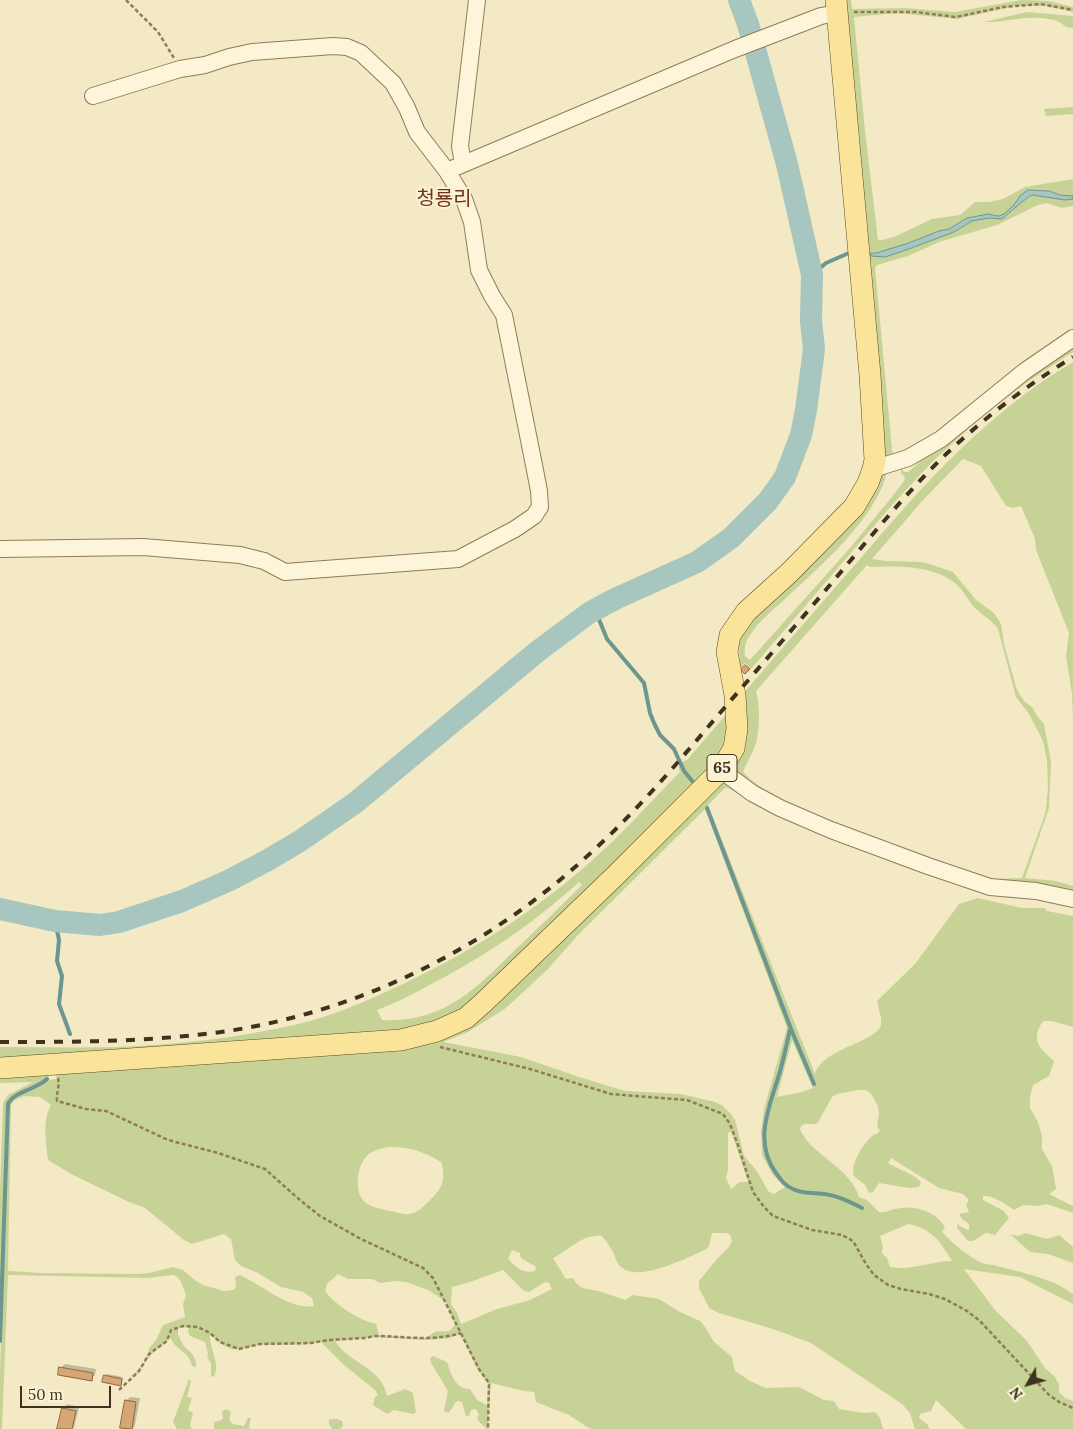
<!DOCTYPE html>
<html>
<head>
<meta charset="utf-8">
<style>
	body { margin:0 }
	#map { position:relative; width:1073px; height:1429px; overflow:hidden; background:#f3e9c4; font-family:Lora,serif }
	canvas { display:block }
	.north { position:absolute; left:1003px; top:1359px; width:50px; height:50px; -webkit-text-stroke:4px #faf2d5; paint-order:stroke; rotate:232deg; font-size:14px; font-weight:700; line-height:20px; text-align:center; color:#3f311d }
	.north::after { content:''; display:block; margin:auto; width:18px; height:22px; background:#3f311d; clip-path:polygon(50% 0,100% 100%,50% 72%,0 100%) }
	.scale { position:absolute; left:20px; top:1386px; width:91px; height:22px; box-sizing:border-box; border:2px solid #3f311d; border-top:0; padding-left:6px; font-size:15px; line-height:18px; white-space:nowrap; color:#3f311d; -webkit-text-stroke:4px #faf2d5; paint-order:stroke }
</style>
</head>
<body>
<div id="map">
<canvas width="1073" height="1429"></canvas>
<div class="north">N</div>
<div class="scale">50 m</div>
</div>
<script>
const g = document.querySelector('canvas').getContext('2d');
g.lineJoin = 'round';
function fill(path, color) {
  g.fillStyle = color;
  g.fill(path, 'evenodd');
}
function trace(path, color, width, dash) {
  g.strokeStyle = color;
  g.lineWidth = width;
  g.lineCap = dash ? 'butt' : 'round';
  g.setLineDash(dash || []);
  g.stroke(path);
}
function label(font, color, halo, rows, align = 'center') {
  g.font = font + ' Lora,"Noto Sans KR",serif';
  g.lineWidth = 4;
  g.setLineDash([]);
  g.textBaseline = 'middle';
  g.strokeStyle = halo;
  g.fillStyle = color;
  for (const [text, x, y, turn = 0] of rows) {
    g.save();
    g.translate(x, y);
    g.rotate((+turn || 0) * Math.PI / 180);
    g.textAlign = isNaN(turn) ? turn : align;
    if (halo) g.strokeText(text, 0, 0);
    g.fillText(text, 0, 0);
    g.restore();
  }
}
const green = new Path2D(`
	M846,0H851L852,9L905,8L955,12L1021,0L1049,1L1073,7V12L1045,6H1016L957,19L897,13L854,17L865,131L878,240H882L894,237L932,219L960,215L975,202H989L1003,199L1025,187L1073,179V196C1060,197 1048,188 1035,190C1018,193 1016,209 1002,215C998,216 995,214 991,214C983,214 975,215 968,218C960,220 955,227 948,230C946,230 943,230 940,231C921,237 891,253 871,253L885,257L954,232L972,221L989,218L1002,219C1008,214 1027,196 1032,195L1065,200L1073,199V206L1062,208L1047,203L1038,205L997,225L939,242L908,256L877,265L875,268L893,460H885Z
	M1027,12L1073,16V28C1067,28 1064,25 1059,22C1053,19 1046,18 1039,18C1020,16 1003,23 984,22Z
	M1073,107V114L1046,116L1044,109Z
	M1073,343V352L1023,385L978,420L933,461L892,505L751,669L745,663L740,667L739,644L742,633L881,475L887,472C876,519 819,567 785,599C773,610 759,621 750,635C745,642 744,648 745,656L750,660L850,548L891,498L904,481L905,477L901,473V468L904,472H908L914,467L947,438Z
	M1073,362V721L1072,694L1066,656L1069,633L1040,560L1036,550L1035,539L1021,506L1013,508L1006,506L981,466L963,459L924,499L872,559L885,561L923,562L953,572L976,600L994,613L1001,624L1004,644L1017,690L1024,701L1033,708L1037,716L1044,724L1051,762L1049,808L1025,878L1056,881L1073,886V896L997,884L776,804L732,769C744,742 752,724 743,694C782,648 821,604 860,559C923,485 988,412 1073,362ZM867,565L870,567C898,566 933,565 956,584C964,590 968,601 975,608C983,616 992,620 998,629L1016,697L1029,714L1043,741L1047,760L1048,787L1046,809L1043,820L1022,878L994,879L973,873C938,860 903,848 869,835C825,819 776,806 743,772C747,762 753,753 756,743C760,727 760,707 756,691Z
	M730,710L728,738L713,763L486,990L458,1011L445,1018L411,1029L0,1060V1047C38,1047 77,1048 115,1047C175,1045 236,1038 294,1025C327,1018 357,1005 388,991C465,956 536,912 599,854C627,829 653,799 680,772L678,767L684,761L687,760ZM579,882L582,885C560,907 538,928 516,949C476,989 443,1023 382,1020L377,1010C399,1002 418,991 439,980C491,952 535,922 579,882Z
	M721,780L796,824L773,813L728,788H725L708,805L815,1074C822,1048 879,1042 881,1024C882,1017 878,1008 877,1001L915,964L959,904L978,898L1022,908H1045L1047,911L1073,916V1027L1052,1021H1043C1030,1040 1040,1049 1054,1061L1049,1076L1033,1085L1030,1097V1108L1038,1122L1042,1136V1149L1052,1166L1056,1189L1049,1194L1073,1206V1213L1047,1204L1037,1206L1023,1205L1014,1210C1005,1204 994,1195 983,1196V1200L1004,1211L1009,1218L995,1235L986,1233L973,1241H968L957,1228V1224L965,1229L969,1230V1224L962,1219L959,1214L969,1212L966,1205L969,1200L963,1194L939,1188L891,1158L888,1163C899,1170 913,1173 921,1182L919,1187L909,1188L879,1183L873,1192L869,1193L865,1185L854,1176C850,1164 862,1146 871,1137C874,1134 877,1135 880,1131L877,1126L879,1115L878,1106L871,1094L866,1090H858L837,1094L832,1097L817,1124H805L801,1126L800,1130C814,1157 850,1167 859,1197L867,1200L879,1212C886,1213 889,1210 895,1209C913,1204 936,1211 945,1227L942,1232C953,1244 968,1256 982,1263C987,1265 992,1264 997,1266C1023,1273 1052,1278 1073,1294V1304L1020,1277L964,1269L995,1310L1027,1341L1045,1368L1055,1377L1059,1384V1392L1065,1398L1073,1401V1429H966L936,1400L931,1411L920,1414L919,1418L927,1424L930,1429H915L910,1413L902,1404L811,1343L773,1329L719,1313L709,1308L699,1288V1281L717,1259L729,1247L732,1241L730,1235L727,1233H712L709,1246L705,1250C686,1258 637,1284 620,1266C616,1262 615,1256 613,1252C610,1246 606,1241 602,1236C583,1233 569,1250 553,1258L566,1279L573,1278L576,1283L582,1288L599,1291L625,1300L633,1295L659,1299L680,1312L700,1321L705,1327L714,1342L732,1357L735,1371L750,1381L766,1388L799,1387L824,1400L834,1401L839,1409L863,1413L875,1412L880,1418L883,1429H593L587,1427L569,1415L536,1402L534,1392L524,1391L491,1383L488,1419L489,1429H487L480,1423L477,1418L479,1415L476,1409L471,1410L469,1416H466L462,1402L457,1401C453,1405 452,1410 448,1413L444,1411L448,1391L431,1363L430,1358L433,1356L447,1362C451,1374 455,1389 470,1389L477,1400L487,1405L488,1384L478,1370L460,1334L450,1338L427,1340L374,1337L335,1341C349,1364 382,1367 387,1396L405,1389L413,1393L416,1413L413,1414L394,1410L387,1414L373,1405L375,1397L378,1395L375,1390L343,1364L321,1342C301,1347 280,1343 259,1345C250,1346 242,1351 232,1349C223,1346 217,1341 210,1334C209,1350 221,1362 214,1377L211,1376V1363L207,1357L208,1354L205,1342L190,1336L188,1332L189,1327L178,1328V1335C181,1339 181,1343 184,1346C191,1353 197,1357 196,1367L192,1366C188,1349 177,1353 170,1337C167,1343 160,1346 155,1351C146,1358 143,1369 134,1377L131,1376C140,1369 149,1359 149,1348L156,1340L163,1325L185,1317L183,1304L186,1296L185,1292L180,1280L176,1276L172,1275L148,1278L8,1275L2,1429H0V1374L9,1104L15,1097L38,1088L48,1080L57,1079L55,1072L430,1040ZM705,809L787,1028L764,1109L761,1131L762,1155L773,1175L785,1187L774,1194L768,1191L757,1171L744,1156L735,1120L730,1113L723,1106L715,1102L681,1094L625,1091L579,1077L521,1057L443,1042L468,1032L506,1008L547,970L579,934ZM792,1040L813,1088L802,1092L777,1097ZM24,1096L40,1097L51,1105C42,1121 46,1142 48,1160L73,1175L127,1201L145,1208L184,1240L192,1244L224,1234L231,1239L235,1260L241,1266L258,1273L281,1287L303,1292L312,1298L314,1306C292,1311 260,1284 240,1275L235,1277L236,1286L234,1290L224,1291L203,1285L196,1281L183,1270L173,1267L149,1273L138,1274L42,1273L8,1271L11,1105L15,1100ZM731,1131L748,1182H740L731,1189L726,1178L728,1169V1133ZM387,1147C407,1146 424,1151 441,1162C446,1177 443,1188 431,1199C425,1205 418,1213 409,1214C404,1215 396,1212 390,1211C382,1209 372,1208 365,1202C353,1192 357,1163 369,1154C374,1150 381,1149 387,1147ZM908,1224C932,1229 940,1241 952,1261C931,1261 912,1271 890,1267L887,1258L882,1253L883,1246L880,1236ZM512,1250L520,1253L521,1258L536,1267L535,1271C523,1274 517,1268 508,1259ZM503,1270L524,1291L529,1292L545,1282L549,1283L552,1289L530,1300L497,1309L461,1324L457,1313L451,1304L452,1287L473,1281ZM338,1274L348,1279H372L380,1283L397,1281L406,1282L428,1290L445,1301L455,1324C448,1337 442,1328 433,1333C431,1334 429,1337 427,1338L379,1335L376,1324C359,1320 335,1305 325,1291L327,1284Z
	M51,1072C43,1091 15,1086 7,1104L0,1305V1189L3,1103L8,1095L33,1082L0,1083V1076Z
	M1025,1233L1047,1239L1059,1235L1073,1247V1263L1048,1254L1030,1252L1010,1234L1018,1236Z
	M189,1379L191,1381L187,1397L192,1398L188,1410L193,1413L190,1425L192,1429H177L173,1422Z
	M226,1409L231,1412C226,1425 234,1424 244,1426L248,1418H251L249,1427L250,1429H214V1422L220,1421L223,1418L222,1412Z
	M329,1419H337L342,1421L343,1426L340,1429H332L329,1424Z`);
const water = new Path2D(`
	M1028,190L1049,191L1060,195L1073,196V199L1065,200L1032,195C1027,197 1008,214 1002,219L989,218L972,221L954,232L906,250L885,257L871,256L870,254L871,253H876L906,244L939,231L949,229L967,218L988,214L999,216L1004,214L1014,205L1020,196Z`);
const shadow = new Path2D(`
	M65,1364L96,1369L95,1375L91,1379L60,1368Z
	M107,1374L123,1377L122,1383L120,1385L104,1381Z
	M130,1397L140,1398L135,1425L133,1429H125L126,1401Z
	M67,1404L79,1407L74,1428L58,1429L63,1408Z`);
const stream = new Path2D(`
	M812,275L826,263L849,253
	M589,613L598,617L607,639L644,683L650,713L654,723L660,735L674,749L684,771L693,782
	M707,808L791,1029L814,1084
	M55,921L59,940L57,961L62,976L59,1004L70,1034
	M790,1030C786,1046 783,1063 778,1078C768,1110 754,1143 776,1173C781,1180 785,1186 793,1189C804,1195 818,1192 830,1195C841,1197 852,1203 862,1208
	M0,1341L8,1104C14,1091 36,1090 47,1079`);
const river = new Path2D(`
	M0,909L55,921L100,925L119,922L182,901L230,880L268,860L300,841L355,803L538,651L589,613L615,599L697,562L731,538L768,501L785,477L801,435L806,410L814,349L811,321L812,275L787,164L748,24L739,0`);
const building = new Path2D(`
	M745,665L750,669L745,674L740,670Z
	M59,1367L93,1373L92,1381L58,1375Z
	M104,1375L122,1379L121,1386L102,1382Z
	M125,1400L136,1402L132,1429L120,1428Z
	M62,1408L76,1411L72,1429H57Z`);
const path = new Path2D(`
	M126,0L158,32L174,58
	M854,12H916L956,17L1003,7L1041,4L1073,10
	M440,1047L530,1069L611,1094L687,1100L723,1114L730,1124L738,1145L753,1192L764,1207L773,1216L812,1230L842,1235L853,1241L866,1264L874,1275L888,1285L901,1289L929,1294L945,1299L967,1311L980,1321L1048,1394L1059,1402L1073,1408
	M58,1078C60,1087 56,1093 57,1101L86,1109L106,1111L168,1140L218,1153L265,1169L301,1201L320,1216L361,1239L423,1268L433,1278L479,1369L489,1383L488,1429
	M119,1390L139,1371L149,1354L167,1341L171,1330L183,1326L198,1327L210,1333L220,1342L239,1349L260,1344L311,1343L328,1340L366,1338L374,1336C404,1336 431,1342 461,1333`);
const minor = new Path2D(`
	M463,163L460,146L477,0
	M447,171L735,49L821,16L837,13
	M873,469L908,458L941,439L1025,371L1073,338
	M0,549L143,547L240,555L264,561L285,572L458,559L515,529L534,516L540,507L539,491L534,465L504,315L492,296L479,270L472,222L464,199L447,171L417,132L407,108L393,83L361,53L347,47L333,46L252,52L229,57L205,65L180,69L93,96
	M721,770L752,793L780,808L831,830L928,866L990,887L1036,891L1073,899`);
const major = new Path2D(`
	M0,1068L401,1040L437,1031L466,1018L483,1003L615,876L721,770L734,748L737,729L735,695L727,652L730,635L746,612L789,573L854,507L868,483L873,469L875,460L870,375L836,0`);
const rail = new Path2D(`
	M0,1042C74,1042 147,1042 221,1032C356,1013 484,950 584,859C629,819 669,773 708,727C743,686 778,646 813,605C855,556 895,505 941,459C981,420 1026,386 1073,357`);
const shields = [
	[722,768,30]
];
const shieldNames = [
	["65",722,768]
];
const quarterNames = [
	["청룡리",444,199]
];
fill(green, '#c7d396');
fill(water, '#a6c6bf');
trace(water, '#6c968f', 1);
fill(shadow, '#0003');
trace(stream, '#6c968f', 4);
trace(river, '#a6c6bf', 22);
fill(building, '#d6a676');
trace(building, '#93653b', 1);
trace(minor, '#917b58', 18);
trace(major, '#5e482c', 22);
trace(path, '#917b58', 2.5, [4, 2.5]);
trace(minor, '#fcf5d9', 16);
trace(major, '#fae499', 21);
trace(rail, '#3f311d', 4, [9, 9]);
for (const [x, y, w] of shields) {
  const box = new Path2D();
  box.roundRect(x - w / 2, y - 13.5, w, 27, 4);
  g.fillStyle = '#faf2d5';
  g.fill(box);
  trace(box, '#3f311d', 1);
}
label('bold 16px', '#3f311d', null, shieldNames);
label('20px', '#713218', '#faf2d5', quarterNames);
</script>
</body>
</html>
